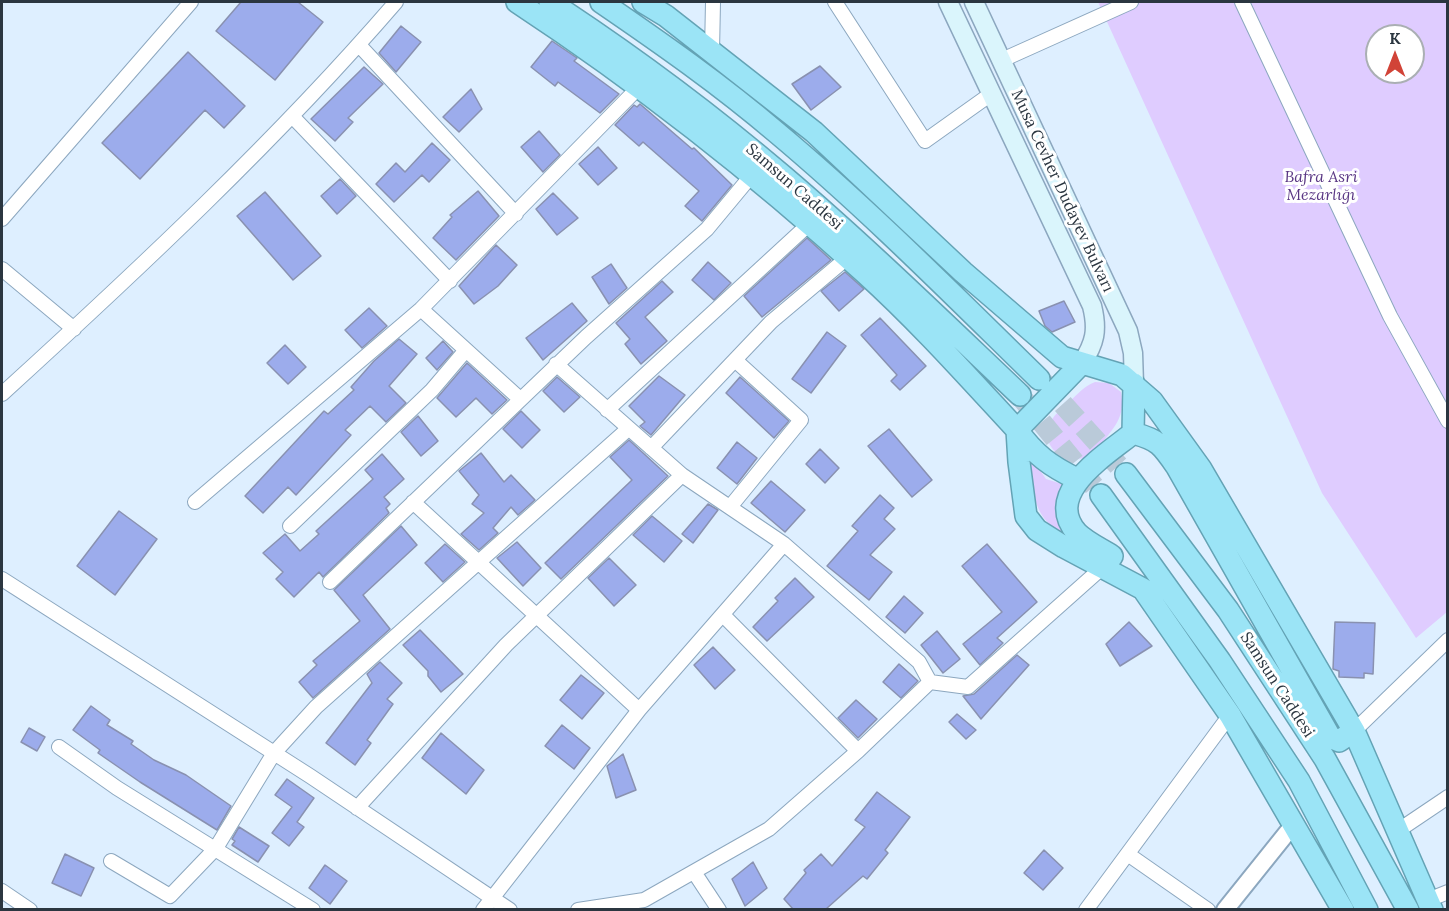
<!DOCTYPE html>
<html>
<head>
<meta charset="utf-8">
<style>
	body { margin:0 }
	#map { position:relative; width:1449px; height:911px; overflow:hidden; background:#deefff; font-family:Lora,serif }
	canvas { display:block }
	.frame { position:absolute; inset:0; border:3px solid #2b3640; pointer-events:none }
	.north { position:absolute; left:1365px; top:24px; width:60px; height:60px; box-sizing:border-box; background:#fff; border:2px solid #aaafb3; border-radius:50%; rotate:0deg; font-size:16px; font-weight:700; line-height:24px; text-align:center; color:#2b3640 }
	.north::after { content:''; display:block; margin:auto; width:21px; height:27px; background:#d14337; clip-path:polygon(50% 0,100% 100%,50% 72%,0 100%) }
</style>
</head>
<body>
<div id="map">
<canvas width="1449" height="911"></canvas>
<div class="frame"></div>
<div class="north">K</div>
</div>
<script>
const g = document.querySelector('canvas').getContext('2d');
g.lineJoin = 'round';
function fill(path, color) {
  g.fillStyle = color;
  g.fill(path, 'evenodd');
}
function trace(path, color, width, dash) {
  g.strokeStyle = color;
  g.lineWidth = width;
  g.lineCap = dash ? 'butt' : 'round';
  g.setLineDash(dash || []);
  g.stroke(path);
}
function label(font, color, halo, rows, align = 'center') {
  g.font = font + ' Lora,serif';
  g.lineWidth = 6;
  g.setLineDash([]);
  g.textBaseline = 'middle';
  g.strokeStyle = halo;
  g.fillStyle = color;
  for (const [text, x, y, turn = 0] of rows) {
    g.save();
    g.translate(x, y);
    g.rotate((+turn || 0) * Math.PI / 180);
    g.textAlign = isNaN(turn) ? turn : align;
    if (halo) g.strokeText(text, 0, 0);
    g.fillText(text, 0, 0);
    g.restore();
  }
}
const green = new Path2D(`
	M1098,2H1447V612L1416,638L1322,493ZM1377,36H1413V72H1377Z
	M1095,382L1109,383L1121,392C1125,413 1118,423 1106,438C1101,444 1096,453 1090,456C1065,467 1035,446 1053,418C1057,412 1064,407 1069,402C1078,394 1084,386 1095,382Z
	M1030,456L1046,479L1065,485L1079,545C1046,524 1037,519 1031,479C1030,472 1028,463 1030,456Z`);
const building = new Path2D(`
	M241,2H298L323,22L275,80L216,31Z
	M401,26L421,42L396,72L379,53Z
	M552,41L577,58L574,61L619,94L600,113L558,82L555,86L531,67Z
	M188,52L245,106L224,128L205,110L140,179L102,143Z
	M820,66L841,87L811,110L792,84Z
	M364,67L383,84L348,118L353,122L335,141L311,119Z
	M471,89L482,109L459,132L443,117Z
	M640,104L692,149L694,148L732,185L702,221L685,206L699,191L643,142L639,146L615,125L634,105L637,107Z
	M539,131L560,155L543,172L521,147Z
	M432,143L450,160L429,182L422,175L394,202L376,184L396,163L405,172Z
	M598,147L617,168L598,185L579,164Z
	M340,179L356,196L337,214L321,196Z
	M478,191L499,216L456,260L433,238L452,217L450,215Z
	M265,192L321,256L293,280L237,216Z
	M553,193L578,218L557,235L536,209Z
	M807,238L831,260L762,317L744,296Z
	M496,245L517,265L498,286L474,304L459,286Z
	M708,262L731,283L714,300L692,280Z
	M611,264L627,288L609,304L592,277Z
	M845,272L864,289L839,311L821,291Z
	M662,281L673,292L645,317L667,341L641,364L625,344L630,339L616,323Z
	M1064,301L1075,322L1052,332L1045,326L1039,311Z
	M572,303L587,321L543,360L526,338Z
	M369,308L387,326L362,348L345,330Z
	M880,318L926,366L900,390L891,381L897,375L861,335Z
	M827,332L846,346L811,393L792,379Z
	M399,339L417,354L389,386L406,403L386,422L370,406L345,430L351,435L296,495L288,487L263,513L245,496L324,411L328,414L354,390L351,387L374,361Z
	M443,341L453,352L437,370L426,358Z
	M285,345L306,367L288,384L267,363Z
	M467,363L507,400L492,414L476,398L456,417L437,398Z
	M659,376L685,395L651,435L640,426L645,422L629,406Z
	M557,377L580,397L564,412L543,391Z
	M740,377L789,421L774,438L726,393Z
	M521,411L540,430L522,448L503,429Z
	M418,416L438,441L421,456L401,432Z
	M889,429L932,480L912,497L868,446Z
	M629,440L668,476L561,579L545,563L632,480L610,457Z
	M737,442L757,458L737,484L717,468Z
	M820,449L839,468L825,483L806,464Z
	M481,453L504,482L511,475L535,500L518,515L511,507L493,528L498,533L479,550L461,534L484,513L472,504L479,495L459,471Z
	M382,454L404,479L384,497L390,504L386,508L389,513L323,577L319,572L294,597L276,579L283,572L263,553L285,534L300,551L319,534L316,531L373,479L365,470Z
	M771,481L805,510L785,532L751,503Z
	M880,495L894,508L884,519L895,529L870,555L892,572L869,600L827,566L858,531L852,526Z
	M708,504L718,510L693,543L682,534Z
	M119,511L157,539L115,595L77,566Z
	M652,516L682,541L664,562L633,535Z
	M401,526L417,545L363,595L390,629L313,698L299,682L317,665L313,661L360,621L334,590Z
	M517,542L541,568L523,586L497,558Z
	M445,544L465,562L443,582L425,563Z
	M987,544L1037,602L997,638L1003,643L980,665L963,644L1002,612L962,566Z
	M609,558L636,585L614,606L588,578Z
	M795,578L814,597L767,641L753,627L778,601L775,598Z
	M904,596L923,613L905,633L886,617Z
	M1129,622L1152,646L1120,666L1106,644Z
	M1335,622L1375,623L1373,674L1364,673V678L1339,677V671L1333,669Z
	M420,630L463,674L441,692L428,676V671L403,645Z
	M937,631L960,659L943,673L921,645Z
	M713,647L735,670L715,689L694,665Z
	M1017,655L1029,665L981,719L963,696L974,694Z
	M380,662L402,683L387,699L393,704L367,740L371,743L355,765L326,743L372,683L367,674Z
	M899,664L918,681L901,698L883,682Z
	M581,675L604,693L582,719L560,700Z
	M856,700L877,719L858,738L838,718Z
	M91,706L110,720L107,725L133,741L131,744L154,760L186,775L231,806L217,830L140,782L98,753L100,750L73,730Z
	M957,714L976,730L966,739L949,722Z
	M562,725L590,748L574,769L545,746Z
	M29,728L45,737L37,751L21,742Z
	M441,733L484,770L466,794L422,758Z
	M623,754L636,790L616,798L607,766Z
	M287,779L314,798L297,822L304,827L289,846L272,833L292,807L275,795Z
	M877,792L910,817L885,850L888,853L867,879L863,876L826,909H793L784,899L806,873L804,870L821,854L832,866L865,827L855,820Z
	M239,827L269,846L258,862L232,845L235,841L232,839Z
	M1044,850L1063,868L1043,890L1024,873Z
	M65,854L94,868L81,896L52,883Z
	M753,862L767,888L745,906L732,879Z
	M325,865L347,881L330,904L309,888Z`);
const trunkTunnel = new Path2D(`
	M1042,381L1126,474
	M1022,398L1101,495`);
const minor = new Path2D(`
	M835,2L925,141L991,94
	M1242,2L1390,316L1448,421
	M359,45L516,214
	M712,52L713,2
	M1002,60L1131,2
	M292,116L450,281
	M2,219L191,2
	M2,269L74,329
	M421,309L520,399
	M556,364L682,475L784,544L919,662L930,682
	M2,394C137,271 277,140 396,2
	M607,410L808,225
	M651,448L771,322L847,258
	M195,502L421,309L639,87
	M413,502L639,710
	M730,507L801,420L735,360
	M290,526L432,390L466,350
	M2,579L310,776L510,910
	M330,582L586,337L707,229L751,176
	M723,615L858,751
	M1354,731L1448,640
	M59,747L117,788L313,910
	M357,808L506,645L682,475
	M1396,832L1448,797
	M1129,855L1208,910
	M111,861L170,896L216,848L274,753L316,707L628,429
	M694,872L719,910
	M2,891L30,910
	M1428,900L1448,892
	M483,910L639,710L784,544
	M578,910L644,900L769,829L858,751L930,682L968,687L1104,566
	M1086,910L1230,715`);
const tertiary = new Path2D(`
	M1225,910L1294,824`);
const secondary = new Path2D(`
	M948,2L1092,306C1098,330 1095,343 1082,363
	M974,2L1128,331L1133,353L1134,384`);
const trunk = new Path2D(`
	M517,2C640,83 756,174 865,273C919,322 968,377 1017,430L1019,462L1026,516L1037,530L1064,547L1143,589L1230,715L1343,910
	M550,2C631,55 709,113 783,176C865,246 942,321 1020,395
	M601,2C661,43 721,85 776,132C868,209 953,295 1039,379
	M643,2L666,16L814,132L963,272L1062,357L1122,375L1152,401L1201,469L1354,731L1432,910
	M1133,433L1134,384
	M1126,474L1228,610L1325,759L1408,910
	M1077,479C1050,466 1035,455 1017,430L1082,363
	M1101,495L1220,661L1299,781L1367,910
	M1105,566L1112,556C1101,549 1086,542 1077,533C1042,493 1106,455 1133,433C1159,440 1162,445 1177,467L1330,737L1339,741L1354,731`);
const parkNames = [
	["Bafra Asri",1321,177],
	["Mezarlığı",1321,195]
];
const streetNames = [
	["Samsun Caddesi",794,187,41],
	["Musa Cevher Dudayev Bulvarı",1062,191,65],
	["Samsun Caddesi",1277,685,57]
];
fill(green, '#dfccff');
fill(building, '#9cacec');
trace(building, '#8991b0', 1.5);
trace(trunkTunnel, '#bacad9', 21, [21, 10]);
trace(minor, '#8ca7bf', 16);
trace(tertiary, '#8ca7bf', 20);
trace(secondary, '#8ca7bf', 21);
trace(trunk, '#64a3b5', 24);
trace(minor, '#fff', 14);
trace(tertiary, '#fff', 16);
trace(secondary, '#daf5fc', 18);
trace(trunk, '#9be4f6', 21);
label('italic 16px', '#5a3784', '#fff', parkNames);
label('16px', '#2b3640', '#fff', streetNames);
</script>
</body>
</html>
